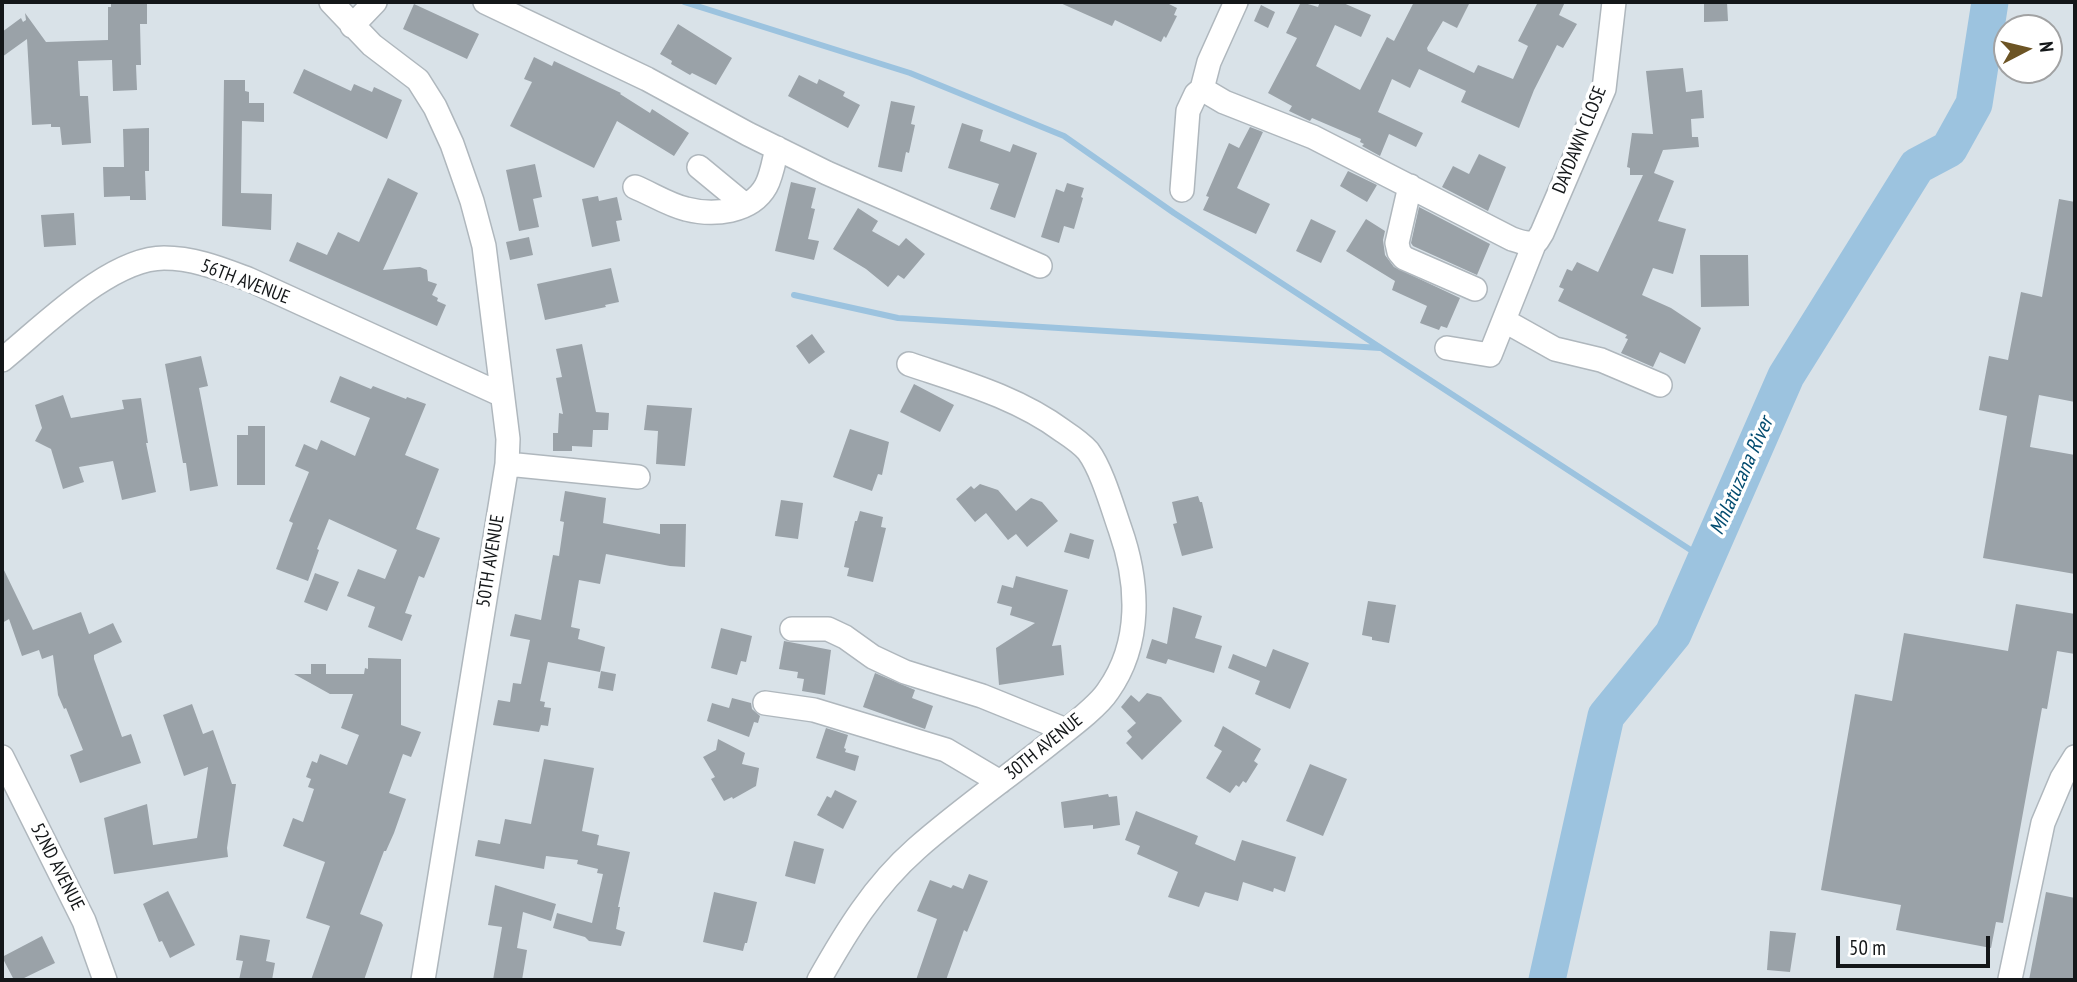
<!DOCTYPE html>
<html>
<head>
<meta charset="utf-8">
<style>
	body { margin:0 }
	#map { position:relative; width:2077px; height:982px; overflow:hidden; background:#d9e2e8; font-family:"PT Sans Narrow",sans-serif }
	canvas { display:block }
	.frame { position:absolute; inset:0; border:4px solid #141719; pointer-events:none }
	.north { position:absolute; left:1993px; top:14px; width:70px; height:70px; box-sizing:border-box; background:#fff; border:2px solid #a1a2a3; border-radius:50%; rotate:83deg; font-size:19px; font-weight:700; line-height:28px; text-align:center; color:#141719 }
	.north::after { content:''; display:block; margin:auto; width:24px; height:32px; background:#6c5424; clip-path:polygon(50% 0,100% 100%,50% 72%,0 100%) }
	.scale { position:absolute; left:1836px; top:936px; width:154px; height:32px; box-sizing:border-box; border:4px solid #141719; border-top:0; padding-left:9px; font-size:21px; line-height:24px; white-space:nowrap; color:#141719; -webkit-text-stroke:5px #fff; paint-order:stroke }
</style>
</head>
<body>
<div id="map">
<canvas width="2077" height="982"></canvas>
<div class="frame"></div>
<div class="north">N</div>
<div class="scale">50 m</div>
</div>
<script>
const g = document.querySelector('canvas').getContext('2d');
g.lineJoin = 'round';
function trace(path, color, width, dash) {
  g.strokeStyle = color;
  g.lineWidth = width;
  g.lineCap = dash ? 'butt' : 'round';
  g.setLineDash(dash || []);
  g.stroke(path);
}
function fill(path, color) {
  g.fillStyle = color;
  g.fill(path, 'evenodd');
}
function label(font, color, halo, rows, align = 'center') {
  g.font = font + ' "PT Sans Narrow",sans-serif';
  g.lineWidth = 7;
  g.setLineDash([]);
  g.textBaseline = 'middle';
  g.strokeStyle = halo;
  g.fillStyle = color;
  for (const [text, x, y, turn = 0] of rows) {
    g.save();
    g.translate(x, y);
    g.rotate((+turn || 0) * Math.PI / 180);
    g.textAlign = isNaN(turn) ? turn : align;
    if (halo) g.strokeText(text, 0, 0);
    g.fillText(text, 0, 0);
    g.restore();
  }
}
const stream = new Path2D(`
	M684,2L910,73L1064,136L1174,213L1706,560
	M794,295L898,318L1380,348`);
const river = new Path2D(`
	M1547,980L1606,716L1673,634L1786,376L1917,166L1949,149L1974,104L1990,2`);
const building = new Path2D(`
	M111,2H147V24H140L141,65H136L137,90L113,91L112,60L78,61L80,96H88L91,143L62,145L60,127H51V124L32,125L27,39L2,57V32L21,18L23,22L26,20L25,13L46,42L108,40V7H111Z
	M1058,2H1165L1177,8L1174,15L1177,16L1166,38L1164,36L1161,42L1115,20L1112,26Z
	M1301,2L1318,7L1320,2H1341L1371,15L1361,37L1335,25L1316,66L1360,90L1387,37L1394,41L1414,2H1470L1457,28L1443,21L1427,48L1428,51L1474,73L1478,65L1513,79L1528,46L1518,41L1538,2H1565L1559,15L1577,24L1563,48L1557,45L1534,90L1519,128L1461,102L1466,91L1419,69L1410,88L1392,79L1378,112L1423,133L1416,147L1389,134L1380,156L1362,146L1364,144L1360,142L1361,139L1312,118L1310,121L1289,111L1292,106L1268,93L1297,38L1286,33Z
	M1704,2H1727L1728,21L1704,22Z
	M414,4L479,34L467,59L403,29Z
	M1261,5L1275,12L1268,28L1254,21Z
	M678,24L732,58L716,85L692,73L690,75L671,64L672,61L660,54Z
	M534,57L552,66L554,61L621,93L620,94L650,113L652,109L689,133L674,156L617,121L594,168L510,126L532,82L524,79Z
	M1683,68L1686,92L1702,90L1704,118L1691,119L1692,137H1698L1699,147L1663,150L1654,173L1674,181L1658,221L1686,229L1673,274L1653,268L1642,295L1671,308L1701,328L1685,364L1660,352L1653,367L1621,353L1628,339L1625,338L1627,335L1558,301L1564,289L1559,287L1567,269L1572,271L1577,262L1598,272L1643,175H1630V168L1627,167L1632,133L1653,134L1646,71Z
	M304,69L351,91L354,84L372,92L374,87L402,100L387,139L293,93Z
	M799,75L817,84L819,79L845,92L843,96L860,105L848,128L788,96Z
	M224,80H245V91L249,92V103H264V122L242,121L241,193L272,194L271,230L222,226Z
	M891,101L915,106L911,124L915,125L909,153L906,152L902,172L878,167Z
	M962,123L983,130L980,141L1010,152L1013,144L1037,153L1015,218L990,209L999,184L948,168Z
	M1250,127L1263,132L1237,188L1270,204L1256,234L1203,210L1209,197L1206,196L1229,143L1239,148Z
	M149,128V171H145L146,200H130V196L104,197L103,167H124L123,129Z
	M1479,154L1506,167L1488,211L1442,187L1453,166L1469,174Z
	M535,164L542,197L533,199L539,227L519,231L506,170Z
	M1348,171L1377,185L1367,202L1340,186Z
	M388,178L418,193L383,270L420,267L427,270L428,281L437,284L432,295L438,298L437,301L446,305L437,326L289,261L297,242L327,255L338,232L359,242Z
	M791,182L816,188L811,208L815,209L808,239L819,241L814,260L775,251Z
	M1067,183L1084,188L1081,197L1083,198L1074,229L1064,226L1059,243L1041,237L1056,189L1064,192Z
	M598,196L599,201L617,197L622,220L616,221L620,241L592,247L582,199Z
	M2059,199L2075,202V402L2039,395L2030,447L2075,455V574L1983,558L2007,416L1979,410L1989,356L2008,360L2021,292L2042,297Z
	M1419,207L1490,244L1477,275L1413,246L1411,243Z
	M858,208L878,221L872,231L899,246L906,238L925,254L904,279L898,275L888,287L866,269L833,249Z
	M74,213L76,245L44,247L41,215Z
	M1311,219L1336,231L1321,263L1296,251Z
	M1366,219L1385,231L1383,240L1385,255L1394,267L1460,298L1447,328L1441,326L1439,330L1420,323L1427,306L1392,290L1395,281L1346,251Z
	M529,237L533,255L510,260L506,242Z
	M1700,255H1748L1749,306L1701,307Z
	M611,268L619,302L605,305L606,307L545,320L537,284Z
	M812,334L825,352L809,364L796,346Z
	M582,344L596,412L609,413L608,430H593L592,447L572,446V451H553V433H558L559,413L563,414L556,378L562,377L556,349Z
	M201,356L208,386L199,388L218,486L190,491L186,463H183L165,364Z
	M340,376L371,389L373,386L406,399L407,397L426,404L405,455L439,469L416,529L440,538L424,578L419,576L405,613L412,615L402,641L368,627L375,607L347,596L358,569L385,579L397,550L329,519L317,549L319,550L308,581L276,569L293,523L289,521L309,472L295,466L304,444L317,450L321,440L355,456L370,418L330,402Z
	M914,384L954,405L940,432L900,412Z
	M63,395L71,418L124,409L122,400L141,398L148,443H146L156,492L122,500L113,461L79,467L84,482L63,489L51,449L35,441L42,428L35,405Z
	M647,405L692,408L685,466L656,464L658,431L644,430Z
	M248,426H265V485H237V435H248Z
	M850,429L889,442L882,475L878,474L872,491L833,477Z
	M980,484L998,490L1016,511L1031,498L1042,502L1058,521L1027,547L1016,534L1008,540L986,513L975,522L956,499L971,486L974,489Z
	M565,491L606,498L603,523L660,534V524H686L685,567L670,566L606,554L600,584L579,580L571,627L580,629L578,639L605,647L600,672L548,662L540,701L545,702L544,707L551,708L548,726L541,725L539,732L493,725L498,700L510,702L513,683L521,684L530,640L510,636L515,614L541,620L553,555L559,556L564,522L560,521Z
	M1198,496L1200,502H1202L1213,548L1182,556L1173,524L1177,523L1172,502Z
	M781,500L803,503L798,539L775,536Z
	M860,511L883,517L881,527L886,528L873,582L847,576L849,568L844,567L855,521H857Z
	M1070,533L1094,540L1089,559L1064,552Z
	M2,566L33,630L81,612L89,634L113,623L122,642L94,655V659L122,737L131,734L141,763L80,783L70,755L83,750L66,708L64,709L58,695L53,655L42,659L39,650L22,656L9,619L2,623Z
	M315,573L339,582L327,611L304,602Z
	M1016,576L1068,590L1052,646L1061,645L1064,675L999,685L996,648L1035,623L1010,615L1012,607L997,603L1002,585L1013,588Z
	M1368,601L1396,605L1389,643L1372,640V637L1362,635Z
	M2016,604L2075,614V654L2057,651L2047,709L2042,708L2003,923L1996,922L1991,948L1896,930L1901,905L1821,890L1855,694L1892,701L1904,633L2008,651Z
	M1173,607L1202,616L1195,638L1222,646L1214,673L1168,659L1166,664L1146,658L1152,639L1167,644Z
	M721,628L752,636L746,662L741,661L737,675L711,668Z
	M784,641L831,650L825,695L802,691L804,679L797,678L798,672L779,669Z
	M1273,649L1309,663L1290,709L1255,694L1260,681L1228,668L1233,654L1266,667Z
	M368,658L401,659V725L421,732L411,757L403,754L389,793L406,799L394,833L386,851H384L360,914L381,922L383,925L364,980H311L330,926L306,918L325,862L283,846L293,818L303,822L314,789L308,787L311,779L306,777L312,761L317,763L320,754L347,765L359,735L341,728L353,694H330L294,674H311V664H326V674H364L365,668L368,669Z
	M601,671L616,674L613,691L598,688Z
	M875,673L915,690L912,698L933,706L925,729L863,707Z
	M1147,693L1161,697L1182,721L1142,760L1126,743L1132,737L1127,731L1136,723L1121,707L1131,695L1139,702Z
	M732,698L751,703L752,709L760,716L758,723L754,722L749,737L707,721L712,703L729,708Z
	M192,704L203,734L213,730L232,784H236L227,848L228,857L114,874L104,818L147,804L153,845L197,838L208,767L184,776L163,715Z
	M1223,726L1261,749L1254,761L1258,764L1246,783L1243,781L1239,787L1236,785L1230,793L1206,778L1222,751L1214,746Z
	M826,728L848,735L844,748L846,749L845,752L859,756L855,771L816,758Z
	M718,739L745,753L742,764L759,768L756,786L733,799L732,797L724,801L711,779L715,777L703,757L716,750Z
	M544,759L594,768L582,831L599,835L597,845L630,852L618,907H620L616,929L625,932L621,946L589,941L585,937L553,928L557,913L592,923L603,874L597,873L598,869L577,864L578,860L546,856L544,869L475,856L478,840L500,844L505,819L531,824Z
	M1310,764L1347,779L1323,836L1286,821Z
	M835,790L857,801L843,829L817,815L827,796L831,798Z
	M1108,794L1109,797L1117,796L1120,825L1093,829V825L1064,828L1061,802Z
	M1136,811L1198,836L1195,844L1235,861L1242,840L1296,857L1285,892L1274,888L1273,892L1243,882L1238,901L1205,892L1199,907L1168,897L1178,872L1137,854L1140,846L1125,840Z
	M794,841L824,849L815,884L785,876Z
	M969,874L988,881L967,932L964,930L946,980H916L937,919L917,911L930,880L951,888L953,885L963,889Z
	M495,885L556,904L551,921L523,912L517,948L527,950L522,980H493L502,927L488,925Z
	M168,891L195,945L170,958L162,941L159,942L143,904Z
	M714,892L757,902L747,943H745L743,951L703,942Z
	M2046,892L2075,898V980H2029Z
	M1770,931L1796,933L1790,972L1767,970Z
	M240,935L270,940L266,961L275,963L272,980H239L243,961L236,960Z
	M42,936L55,963L20,980H14L2,957Z`);
const minor = new Path2D(`
	M331,2L372,45L418,80L435,107L452,144L472,201L484,246L508,439L507,464L423,980
	M485,2L647,79L748,134L827,173L1040,266
	M352,26L375,2
	M1202,89L1224,102L1313,137L1512,239C1521,242 1528,245 1537,241L1542,233L1604,89L1614,2
	M699,167L745,205
	M1410,186L1397,243L1399,252L1404,258L1475,289
	M635,187C652,194 669,205 686,209C713,216 751,213 766,186C772,175 774,160 777,148
	M1182,190L1188,111L1196,94L1202,89L1209,62L1236,2
	M1505,321L1555,349L1601,360L1660,385
	M1447,348L1490,355L1535,242
	M2,360C43,327 110,258 164,258C194,258 221,269 248,279L502,395
	M507,464L638,477
	M792,629H828L845,637L873,657L905,672L982,696L1066,730
	M765,703L814,710L946,750L1000,782
	M2,757L84,921L105,980
	M2010,979L2043,823L2062,778L2075,757
	M819,980C846,932 874,886 916,849C958,812 1005,779 1049,744C1065,731 1097,708 1108,691C1142,643 1139,583 1120,529C1112,506 1102,470 1088,451C1081,443 1072,437 1063,431C1017,397 962,382 909,364`);
const streetNames = [
	["DAYDAWN CLOSE",1580,140,-68],
	["56TH AVENUE",245,282,21],
	["50TH AVENUE",491,561,-81],
	["30TH AVENUE",1044,747,-39],
	["52ND AVENUE",57,867,63]
];
const waterNames = [
	["Mhlatuzana River",1742,476,-66]
];
trace(stream, '#9cc3df', 6);
trace(river, '#9cc3df', 37);
fill(building, '#9aa2a8');
trace(minor, '#afb7bd', 26);
trace(minor, '#fff', 23);
label('19px', '#141719', '#fff', streetNames);
label('italic 21px', '#034c70', '#fff', waterNames);
</script>
</body>
</html>
